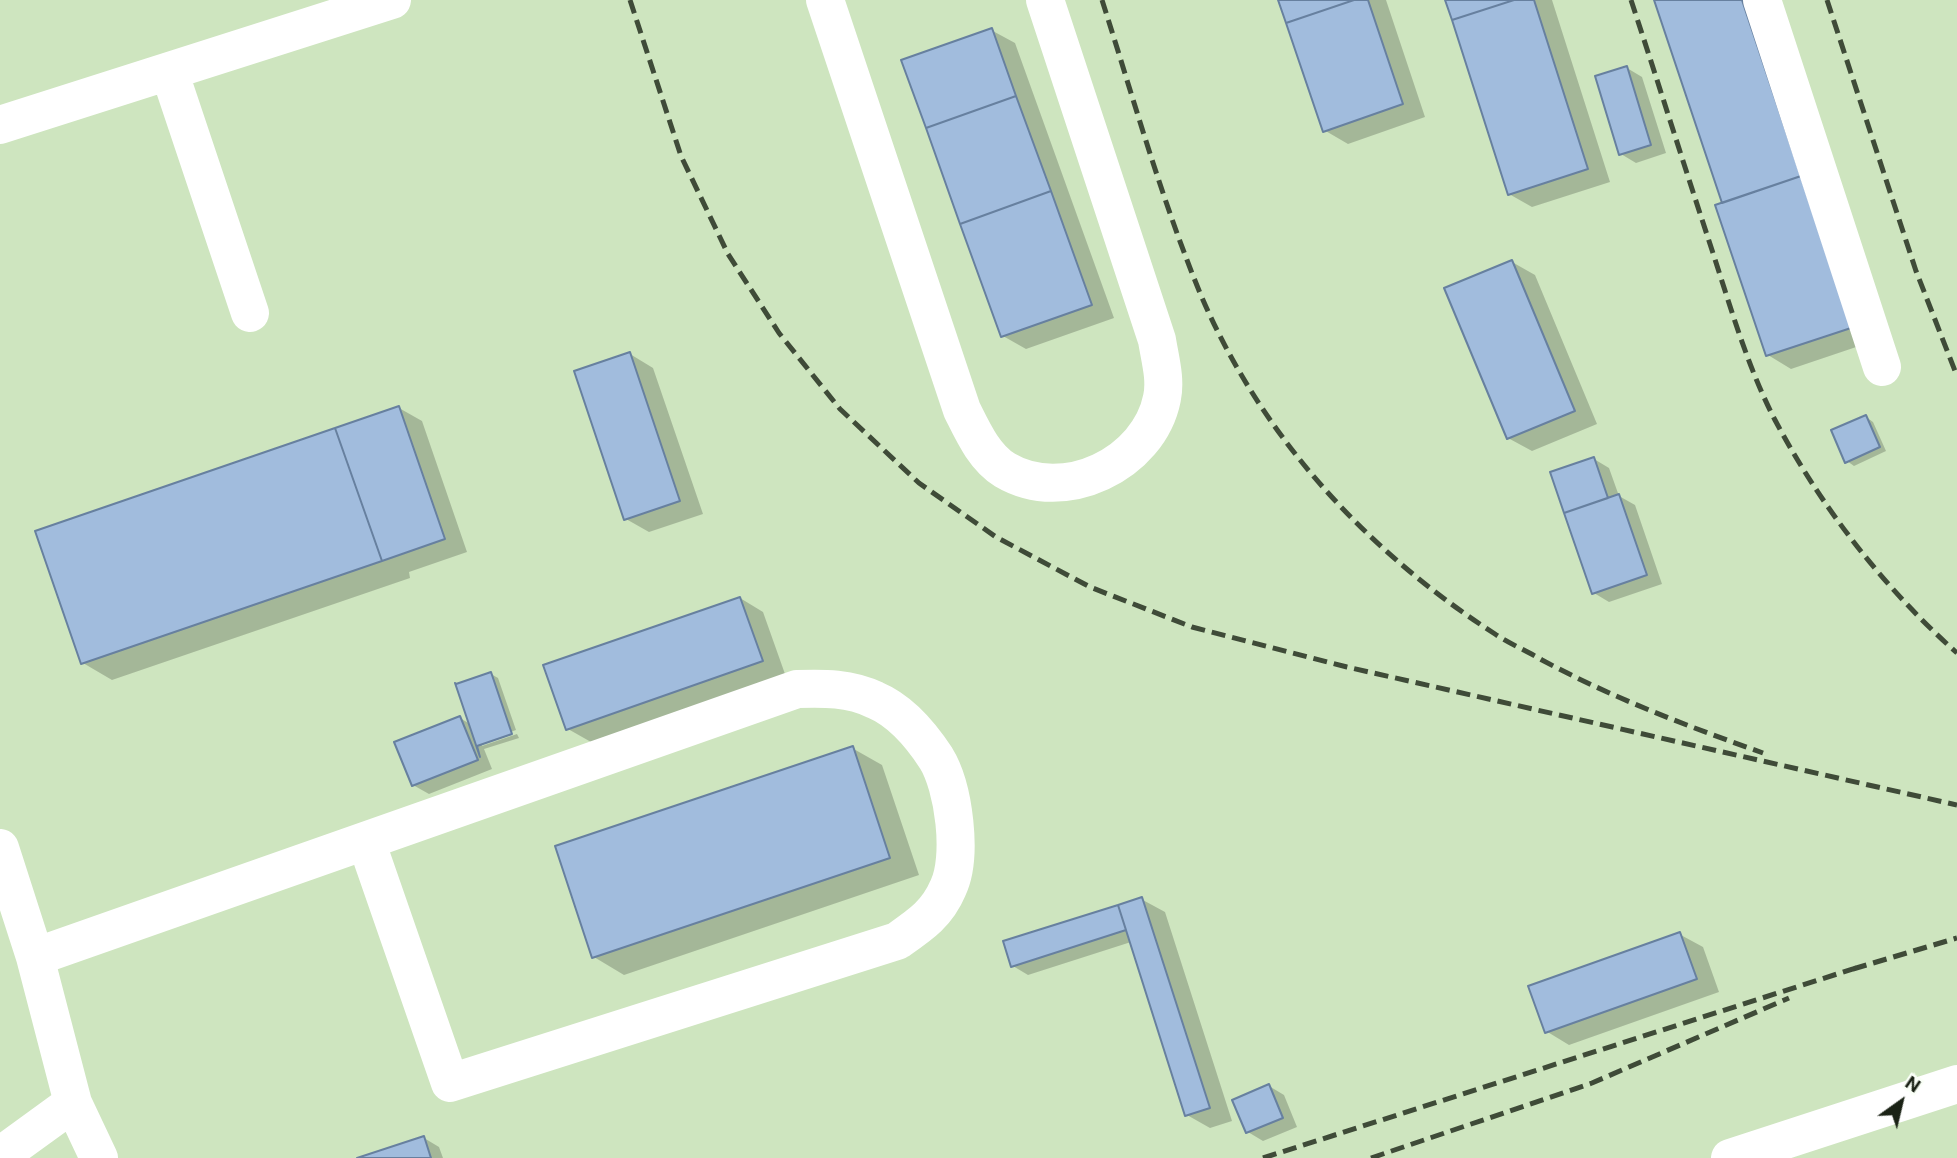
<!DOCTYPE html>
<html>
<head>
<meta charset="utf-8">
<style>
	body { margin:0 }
	#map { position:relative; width:1957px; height:1158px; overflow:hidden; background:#cee5bf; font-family:Roboto,sans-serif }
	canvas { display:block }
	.north { position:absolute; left:1866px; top:1067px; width:70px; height:70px; -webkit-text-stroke:5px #fafff7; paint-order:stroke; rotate:34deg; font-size:19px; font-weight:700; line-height:28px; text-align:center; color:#1a2215 }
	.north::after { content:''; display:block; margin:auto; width:24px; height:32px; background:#1a2215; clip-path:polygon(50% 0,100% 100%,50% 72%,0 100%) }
</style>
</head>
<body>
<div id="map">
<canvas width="1957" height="1158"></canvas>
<div class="north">N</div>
</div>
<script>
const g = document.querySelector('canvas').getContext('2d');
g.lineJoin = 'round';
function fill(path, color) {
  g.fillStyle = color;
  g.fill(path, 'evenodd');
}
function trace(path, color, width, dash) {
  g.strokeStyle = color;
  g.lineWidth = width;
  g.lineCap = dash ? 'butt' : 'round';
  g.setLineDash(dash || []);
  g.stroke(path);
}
const shadow = new Path2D(`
	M1280,0H1386L1425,117L1348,144L1324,130Z
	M1447,0H1552L1610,182L1532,207L1509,194Z
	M1656,0H1765L1874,341L1791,369L1768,355L1724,204Z
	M991,30L1015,43L1114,318L1026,349L1003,336Z
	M1627,68L1642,77L1666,153L1636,163L1621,154Z
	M1512,262L1535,275L1597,424L1532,451L1508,438Z
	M630,354L653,368L703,514L649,532L626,519Z
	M399,408L422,421L467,552L409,572L410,578L112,680L83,663Z
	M1866,417L1873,422L1886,451L1854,466L1847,461Z
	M1594,459L1609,468L1619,496L1635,505L1662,584L1609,602L1594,593Z
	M740,598L763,612L785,674L591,742L568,729Z
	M491,674L498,678L516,730L482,742V746L517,734L519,738L484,749L492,769L429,794L413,785L460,718L470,724Z
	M852,748L882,765L919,875L624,975L594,957Z
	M1141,899L1165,912L1232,1121L1210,1128L1187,1115L1131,942L1028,975L1013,966Z
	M1679,934L1703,947L1719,992L1569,1045L1546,1031Z
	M1269,1086L1284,1095L1297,1127L1263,1141L1248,1132Z
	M424,1138L439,1147L443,1158H363Z`);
const building = new Path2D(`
	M1278,0H1354L1286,23Z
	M1354,0H1368L1403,104L1323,132L1286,23Z
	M1445,0H1514L1452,20Z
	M1514,0H1534L1588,169L1508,195L1452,20Z
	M1654,0H1742L1801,176L1722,203Z
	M992,28L1016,96L926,128L901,60Z
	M1627,66L1651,145L1619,155L1595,76Z
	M1016,96L1051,191L960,224L926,128Z
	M1801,176L1851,328L1766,356L1715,205Z
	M1051,191L1092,305L1001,337L960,224Z
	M1512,260L1575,411L1507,439L1444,288Z
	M630,352L680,501L624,520L574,371Z
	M399,406L445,539L382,561L335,428Z
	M1866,415L1880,447L1845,463L1831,430Z
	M335,428L382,561L81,664L35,531Z
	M1594,457L1608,498L1564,513L1550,472Z
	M1619,494L1647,575L1592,594L1564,513Z
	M740,597L763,661L566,730L543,665Z
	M491,672L512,734L477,746L480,757L455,683L456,684Z
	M460,716L478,760L412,786L394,742Z
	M853,746L890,858L592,958L555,846Z
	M1142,897L1210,1108L1185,1116L1118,905Z
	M1118,905L1126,930L1011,967L1003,941Z
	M1680,932L1697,979L1545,1033L1528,986Z
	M1269,1084L1283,1118L1246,1133L1232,1100Z
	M424,1136L431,1158H357Z`);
const minor = new Path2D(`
	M825,0L962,410C973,432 984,457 1005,470C1064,505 1149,464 1162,398C1166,379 1160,359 1157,340L1045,0
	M1762,0L1882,367
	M169,71L250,313
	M0,125L392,0
	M0,848L35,957L73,1103L0,1156
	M35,957L797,689C824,688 850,688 875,700C901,711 921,735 936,758C954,787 963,857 948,888C937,914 920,925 897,941L450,1083L366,841
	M73,1103L99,1158
	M1730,1158L1957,1084`);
const rail = new Path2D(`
	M630,0L681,156L728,254L779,333L840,409L919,483L996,537L1090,587L1192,627L1347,667L1957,805
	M1102,0C1133,97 1161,198 1200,293C1260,435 1366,551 1495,634C1510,644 1527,651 1542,660C1613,698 1687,726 1763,753
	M1631,0C1658,82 1684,165 1711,247C1730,305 1747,366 1775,420C1821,507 1884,588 1957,653
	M1827,0L1916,271L1957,376
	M1853,969L1957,938
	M1263,1158L1862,966
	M1371,1158L1592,1083L1789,998`);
fill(shadow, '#0003');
fill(building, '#a1bcdd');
trace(building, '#67809f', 2);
trace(minor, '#fff', 38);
trace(rail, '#3f4b38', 5, [14, 7]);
</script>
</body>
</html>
